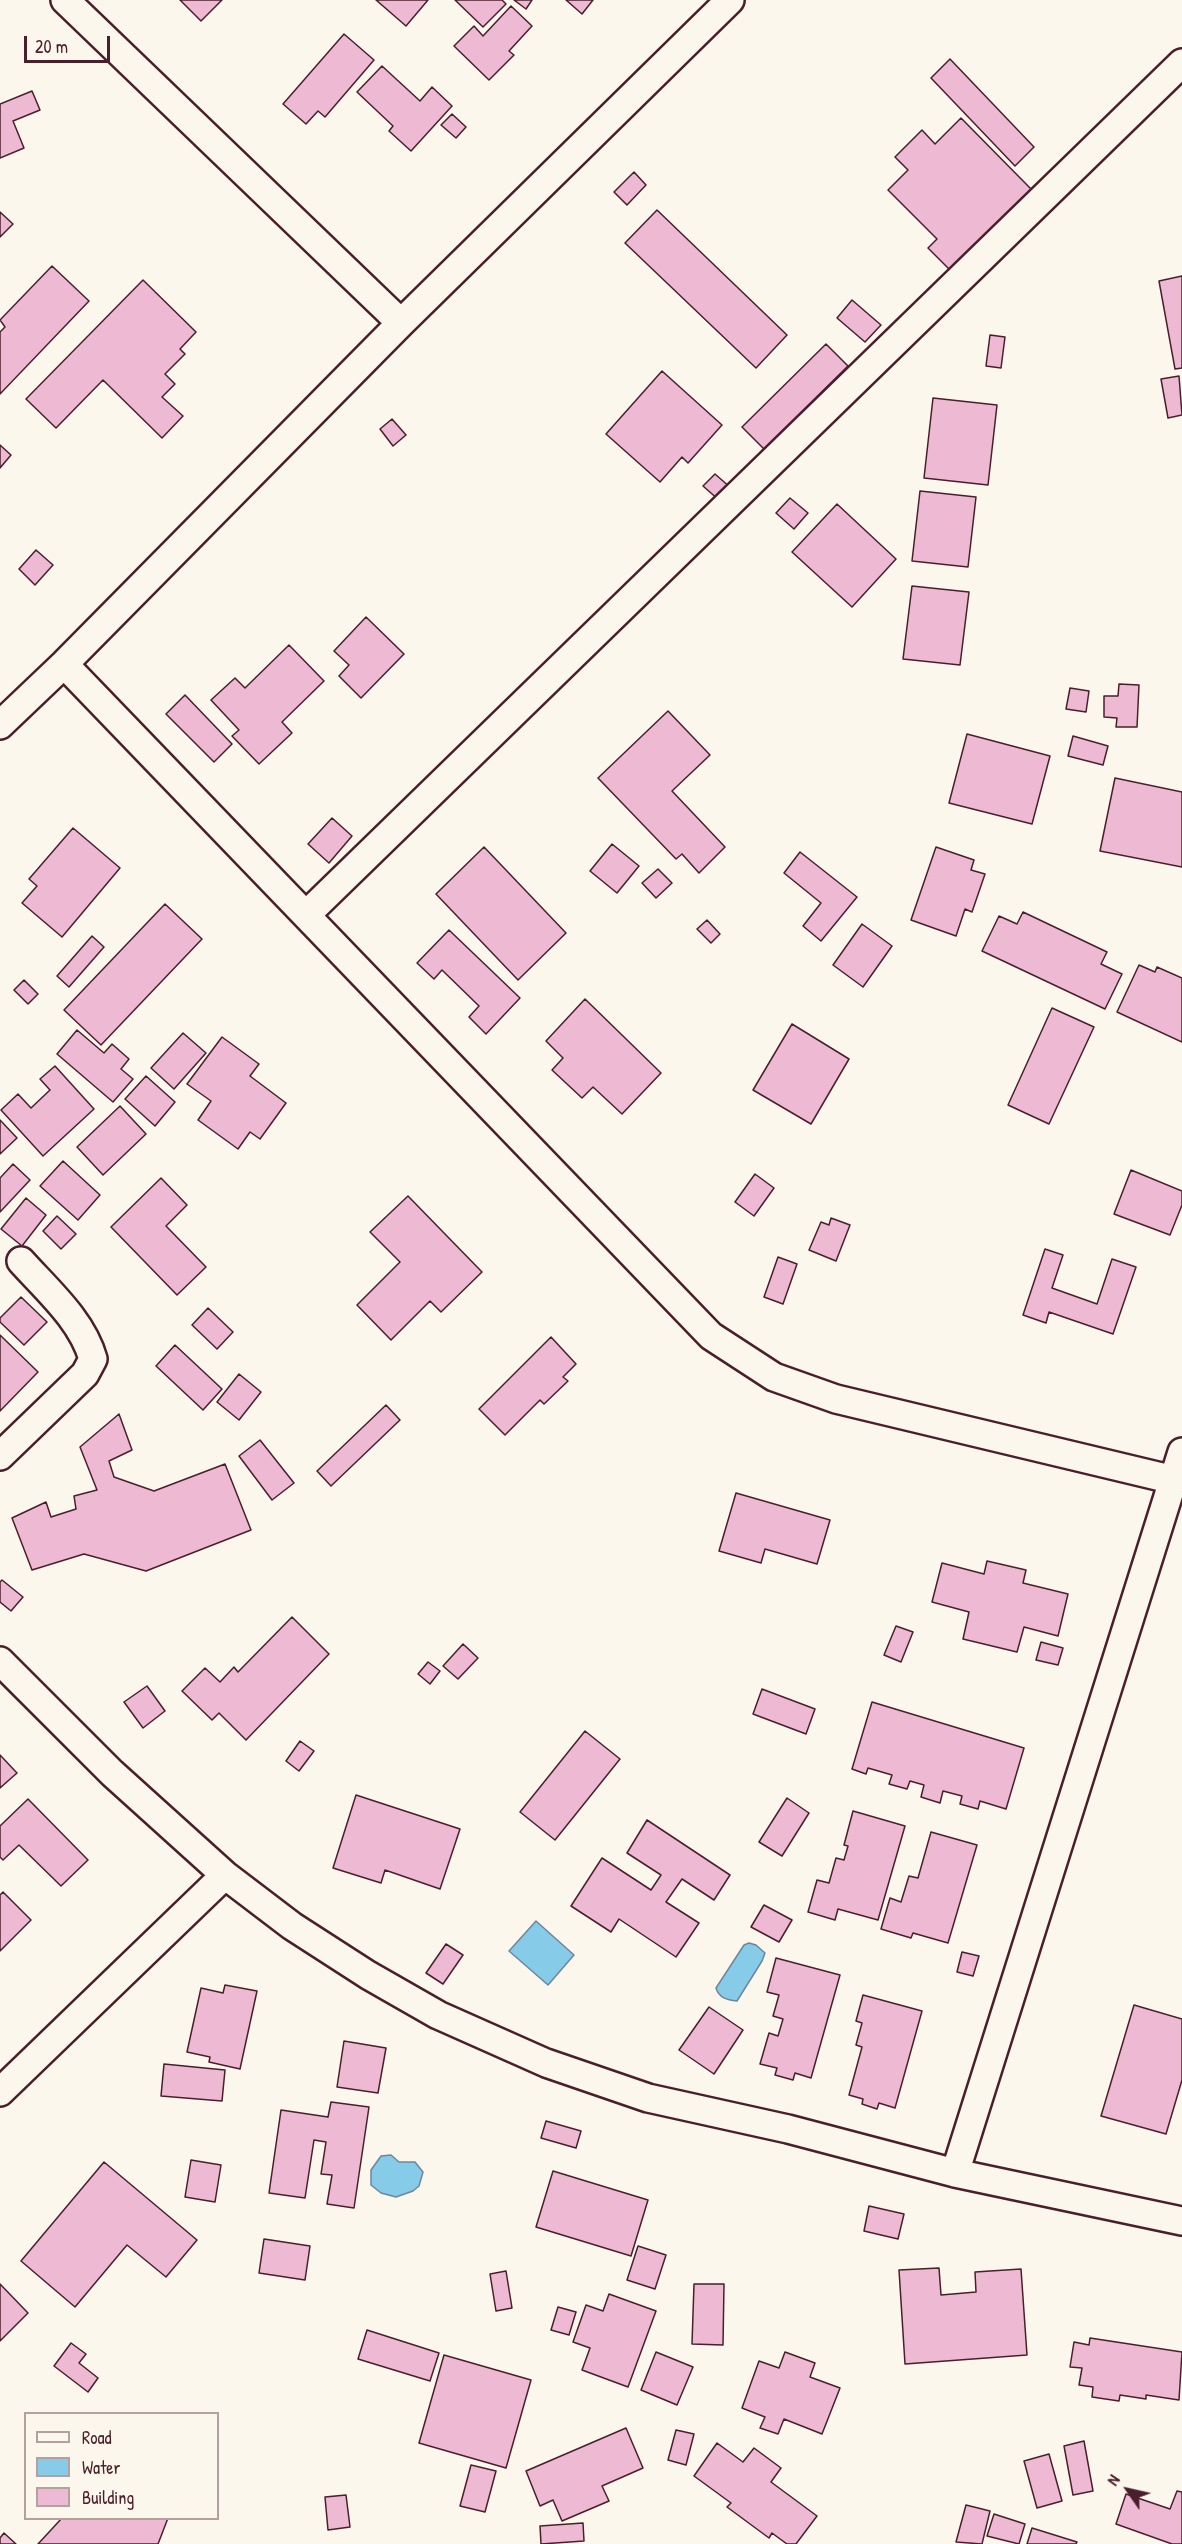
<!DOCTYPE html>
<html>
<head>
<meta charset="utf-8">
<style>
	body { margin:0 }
	#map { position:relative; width:1182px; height:2544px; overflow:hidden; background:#fbf7ec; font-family:"Patrick Hand",sans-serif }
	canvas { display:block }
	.legend { position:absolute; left:24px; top:2412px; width:195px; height:108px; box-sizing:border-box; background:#fbf7ec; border:2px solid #b4a19f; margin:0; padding:8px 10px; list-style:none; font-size:18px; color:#4a1f2b }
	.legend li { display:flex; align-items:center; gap:12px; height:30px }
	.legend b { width:30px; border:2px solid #b4a19f }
	.north { position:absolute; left:1098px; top:2460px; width:60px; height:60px; -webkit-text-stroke:4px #fbf7ec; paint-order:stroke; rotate:304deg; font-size:16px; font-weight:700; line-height:24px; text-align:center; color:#4a1f2b }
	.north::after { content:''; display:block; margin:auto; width:21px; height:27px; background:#4a1f2b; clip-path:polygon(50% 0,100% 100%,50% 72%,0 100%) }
	.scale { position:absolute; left:24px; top:36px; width:86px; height:27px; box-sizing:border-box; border:3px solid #4a1f2b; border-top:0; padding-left:8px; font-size:18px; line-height:21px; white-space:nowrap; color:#4a1f2b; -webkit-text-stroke:4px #fbf7ec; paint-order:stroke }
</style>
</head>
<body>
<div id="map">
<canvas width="1182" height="2544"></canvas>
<ul class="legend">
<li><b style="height:8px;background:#fbf7ec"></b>Road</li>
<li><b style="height:16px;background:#86cbe8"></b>Water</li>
<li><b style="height:16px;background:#eeb9d3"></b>Building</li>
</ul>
<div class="north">N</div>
<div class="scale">20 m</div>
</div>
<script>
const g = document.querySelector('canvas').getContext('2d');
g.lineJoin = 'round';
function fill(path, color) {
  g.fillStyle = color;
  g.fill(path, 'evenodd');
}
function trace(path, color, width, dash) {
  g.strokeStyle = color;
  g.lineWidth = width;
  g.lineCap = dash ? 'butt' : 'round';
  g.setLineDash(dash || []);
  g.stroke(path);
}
const water = new Path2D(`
	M536,1921L574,1955L548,1985L509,1951Z
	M749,1943L756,1945L765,1953L762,1961L737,2001C727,2000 719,1998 716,1988L744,1945Z
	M391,2155L399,2162H415L423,2172L419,2186L413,2191L396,2197L381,2193L371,2185V2170L381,2156Z`);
const building = new Path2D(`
	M180,0H222L201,21Z
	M376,0H428L406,26Z
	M455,0H502L506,4L483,27Z
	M514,0H532L526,9Z
	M566,0H593L582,14Z
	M511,6L532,26L509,51L514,55L489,80L454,46L474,26L483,36Z
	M344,34L374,60L325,117L318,111L306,124L283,104Z
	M950,59L1034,147L1015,166L931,78Z
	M382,66L420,101L432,87L452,106L411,151L389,131L393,126L357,92Z
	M32,91L40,110L13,121L24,148L0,158V104Z
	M452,114L466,127L456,138L441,125Z
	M961,118L1032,190L951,271L928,248L937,239L888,190L908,170L895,157L922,130L935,144Z
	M634,172L646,185L627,205L614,192Z
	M657,210L787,335L756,368L625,243Z
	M0,212L13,224L0,237Z
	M52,266L89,301L0,394V332L5,327L0,320Z
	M1182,276V368L1175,369L1159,281Z
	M143,280L196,332L180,349L185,354L165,374L175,384L162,397L183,416L162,438L103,380L56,428L26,399Z
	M852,300L881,325L865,342L837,318Z
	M990,335L1005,337L1001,368L986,366Z
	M826,344L848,366L764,449L742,427Z
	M662,371L722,425L688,463L682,457L660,482L606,434Z
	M1179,376L1182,415L1168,418L1161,379Z
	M933,398L997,405L988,485L924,478Z
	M392,419L406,435L393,446L380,429Z
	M0,445L11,455L0,468Z
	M715,474L731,488L720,501L703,486Z
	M920,491L976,497L968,567L912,561Z
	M790,498L808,513L794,529L776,513Z
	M837,504L896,559L852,607L792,552Z
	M36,550L53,565L35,585L19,569Z
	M912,586L969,592L960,665L903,659Z
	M366,617L404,654L361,698L339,676L349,665L334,651Z
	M289,645L324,681L282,722L292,733L259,764L232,736L239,730L211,700L235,678L245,688Z
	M1119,684L1139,685L1137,727H1116L1117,718L1104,717V696H1118Z
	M1070,688L1089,691L1086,712L1066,709Z
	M185,695L232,744L214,762L166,714Z
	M668,711L710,755L672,791L725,847L699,873L682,854L676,859L598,778Z
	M967,734L1050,756L1032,824L949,803Z
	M1073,736L1108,746L1103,765L1068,756Z
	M1115,778L1182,792V867L1100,851Z
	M332,818L352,836L329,863L308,844Z
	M73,828L120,868L62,937L22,903L37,886L29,879Z
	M612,844L639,866L617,893L590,871Z
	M484,847L566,933L518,980L436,894Z
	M936,847L974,860L971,870L985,874L972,912L965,909L956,936L911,920Z
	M800,852L857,897L821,941L803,926L821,903L784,873Z
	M658,869L672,883L656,898L642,883Z
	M165,904L202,939L101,1045L64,1010Z
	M1023,912L1107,952L1101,964L1122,974L1105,1009L982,951L999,916L1017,924Z
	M707,920L720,934L711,943L697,929Z
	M862,924L892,946L863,987L833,965Z
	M449,930L520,998L486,1034L469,1017L479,1006L442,970L434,979L417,963Z
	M92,936L104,947L69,987L57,976Z
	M1139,965L1155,972L1157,967L1182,978V1042L1117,1012Z
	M24,980L38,994L28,1004L14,990Z
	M585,999L661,1073L622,1114L593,1087L582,1098L552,1070L563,1058L546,1041Z
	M1052,1008L1094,1027L1049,1124L1008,1105Z
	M792,1024L849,1059L811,1124L753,1090Z
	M77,1030L104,1053L112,1044L129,1059L121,1069L133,1079L113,1102L57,1054Z
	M183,1033L206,1053L174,1089L151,1068Z
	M222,1037L259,1064L250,1076L286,1103L260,1139L250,1132L238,1149L198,1120L211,1101L187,1084Z
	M55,1066L94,1109L43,1156L1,1110L18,1094L31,1108L50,1090L40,1079Z
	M146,1076L175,1102L155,1126L125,1099Z
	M120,1106L146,1134L103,1175L77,1147Z
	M0,1120L17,1138L0,1154Z
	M63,1161L100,1195L78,1220L40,1186Z
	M13,1164L30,1180L0,1212V1178Z
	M1131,1170L1182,1191V1205L1170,1235L1114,1214Z
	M755,1174L774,1188L754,1216L735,1202Z
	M161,1178L187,1205L166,1226L206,1267L177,1295L111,1227Z
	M408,1196L482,1272L441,1312L430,1301L391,1340L357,1305L400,1262L370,1232Z
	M26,1198L46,1215L22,1246L1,1229Z
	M57,1216L76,1234L61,1249L43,1231Z
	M831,1218L850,1225L836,1261L809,1250L821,1222L829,1225Z
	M1045,1249L1063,1255L1052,1288L1097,1304L1112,1259L1136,1267L1113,1334L1049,1312L1046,1323L1023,1315Z
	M778,1257L797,1264L783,1304L764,1297Z
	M21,1297L47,1322L24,1345L0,1322V1318Z
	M208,1308L233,1332L217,1349L192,1325Z
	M0,1335L38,1372L0,1411Z
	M551,1337L576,1364L563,1377L568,1381L544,1404L540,1400L505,1435L479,1409Z
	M175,1345L222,1389L203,1410L156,1366Z
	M239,1374L261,1392L239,1420L217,1402Z
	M386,1405L400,1420L331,1486L317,1471Z
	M119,1414L132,1450L109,1461L114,1477L154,1491L225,1464L251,1530L146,1571L84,1554L32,1570L12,1518L46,1502L51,1517L76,1509L74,1496L97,1490L80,1447Z
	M260,1440L294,1483L272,1500L239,1456Z
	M736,1493L830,1520L817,1564L765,1549L761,1563L719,1551Z
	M987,1561L1026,1570L1023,1583L1068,1594L1058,1636L1024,1627L1017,1652L963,1639L969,1612L932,1602L942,1563L984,1574Z
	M2,1580L23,1597L11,1611L0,1602V1582Z
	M292,1617L329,1654L246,1740L219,1713L212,1720L182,1691L205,1668L220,1682L234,1667L238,1672Z
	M896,1626L913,1632L901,1662L884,1655Z
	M1041,1642L1063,1648L1058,1665L1036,1660Z
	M463,1644L478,1658L458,1679L443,1666Z
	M428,1662L440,1671L430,1684L418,1674Z
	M147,1686L165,1711L143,1728L124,1702Z
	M762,1689L815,1709L806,1734L753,1714Z
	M872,1702L1024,1748L1006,1809L980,1801L978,1809L960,1804L962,1796L943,1791L940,1803L921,1797L924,1785L910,1781L907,1789L889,1784L892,1775L868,1768L866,1774L852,1769Z
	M585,1731L620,1759L555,1840L520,1812Z
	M300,1741L314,1751L299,1771L286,1761Z
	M0,1755L17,1773L0,1788Z
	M356,1795L460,1829L440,1889L385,1870L381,1883L333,1868Z
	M787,1798L809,1813L782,1856L759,1842Z
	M28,1799L88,1860L61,1886L19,1845L3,1860L0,1857V1826Z
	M853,1811L905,1826L878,1920L838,1909L835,1920L808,1912L817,1880L829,1883L836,1858L844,1860L848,1846L844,1845Z
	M647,1820L730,1875L714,1900L682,1879L666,1902L699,1923L676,1957L619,1919L611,1932L571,1906L602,1858L651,1890L661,1875L627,1853Z
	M931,1832L977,1845L948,1943L913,1933L911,1938L881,1929L890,1898L901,1902L909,1876L918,1878Z
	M3,1892L31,1920L0,1951V1895Z
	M764,1905L792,1920L779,1942L751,1927Z
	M446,1944L463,1955L443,1984L426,1973Z
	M962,1952L979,1956L973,1976L957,1972Z
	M776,1958L840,1975L811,2078L795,2073L793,2080L775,2075L777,2068L760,2064L769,2033L778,2036L783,2019L773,2016L779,1995L767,1992Z
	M225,1985L257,1991L240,2069L209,2062L210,2057L187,2052L201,1988L223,1993Z
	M863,1995L922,2011L895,2108L879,2103L877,2109L862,2104L863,2099L849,2095L862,2047L856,2045L862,2023L856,2021Z
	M1134,2005L1182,2019V2080L1166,2134L1101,2116Z
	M709,2007L743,2030L714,2074L679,2050Z
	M344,2041L386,2048L378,2093L337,2087Z
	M164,2064L225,2070L222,2101L161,2096Z
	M331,2102L369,2107L354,2208L327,2204L332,2175L321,2174L326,2142L314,2140L305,2198L269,2193L281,2110L328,2117Z
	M546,2121L581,2131L576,2148L541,2138Z
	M191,2160L221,2165L215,2202L185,2197Z
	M104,2162L197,2240L166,2277L127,2245L75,2307L21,2261Z
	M553,2171L648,2200L631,2256L536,2227Z
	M869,2206L904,2214L898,2239L864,2231Z
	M264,2239L310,2246L305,2280L259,2273Z
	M638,2246L666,2255L655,2289L627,2280Z
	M939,2268L941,2295L976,2292L975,2272L1021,2269L1027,2355L905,2364L899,2270Z
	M506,2271L512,2308L496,2311L490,2274Z
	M0,2284L28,2313L0,2341Z
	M694,2284H724L723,2345L692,2344Z
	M609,2294L656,2311L628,2387L582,2370L590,2348L573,2342L586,2305L603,2311Z
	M558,2307L576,2312L569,2335L551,2330Z
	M367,2330L439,2353L430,2381L358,2359Z
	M1090,2338L1182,2352L1179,2400L1146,2395V2399L1120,2395L1119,2401L1092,2397L1093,2387L1079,2385L1082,2368L1070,2367L1074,2342L1089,2345Z
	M71,2343L86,2354L79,2363L98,2378L88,2392L54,2366Z
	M656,2352L693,2367L677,2405L641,2390Z
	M785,2352L815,2363L810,2377L840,2388L822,2434L784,2419L778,2434L760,2428L765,2417L742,2408L759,2361L779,2368Z
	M444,2355L531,2380L506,2468L419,2443Z
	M626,2428L643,2468L602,2486L609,2501L562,2521L553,2500L540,2506L526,2471Z
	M676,2430L694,2434L686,2465L668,2460Z
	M1084,2441L1093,2491L1073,2495L1064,2446Z
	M717,2443L743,2462L754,2448L781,2468L771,2482L817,2516L796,2544H787L772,2533L769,2538L727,2507L731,2503L694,2476Z
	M1049,2454L1062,2501L1037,2508L1024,2461Z
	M471,2465L496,2471L485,2512L460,2506Z
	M1177,2491L1182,2492V2544H1172L1116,2524L1126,2494L1170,2509Z
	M346,2495L350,2527L328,2530L325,2497Z
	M966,2505L990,2511L982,2544L956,2542Z
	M994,2514L1025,2524L1019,2544L987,2536Z
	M62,2518H168L158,2544H38Z
	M583,2523L584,2541L541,2544L540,2526Z
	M1032,2528L1077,2542L1076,2544H1027Z
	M4,2533L16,2544H0V2538Z`);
const minor = new Path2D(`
	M65,0L401,323
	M64,664L711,1336L774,1377L836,1399L1174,1480
	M0,725L64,664L401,323L730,0
	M306,915L1182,63
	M0,1456L85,1374L93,1359C82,1320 47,1290 21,1261
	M0,1661L112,1773L225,1875L292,1926L368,1975L438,2015L546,2063L648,2098L788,2129L955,2173L1182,2221
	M0,2092L225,1875
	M955,2173L1182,1452`);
fill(water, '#86cbe8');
trace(water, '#6e869c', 1.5);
fill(building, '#eeb9d3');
trace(building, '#4a1f2b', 1.5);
trace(minor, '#4a1f2b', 32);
trace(minor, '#fbf7ec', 27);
</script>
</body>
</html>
